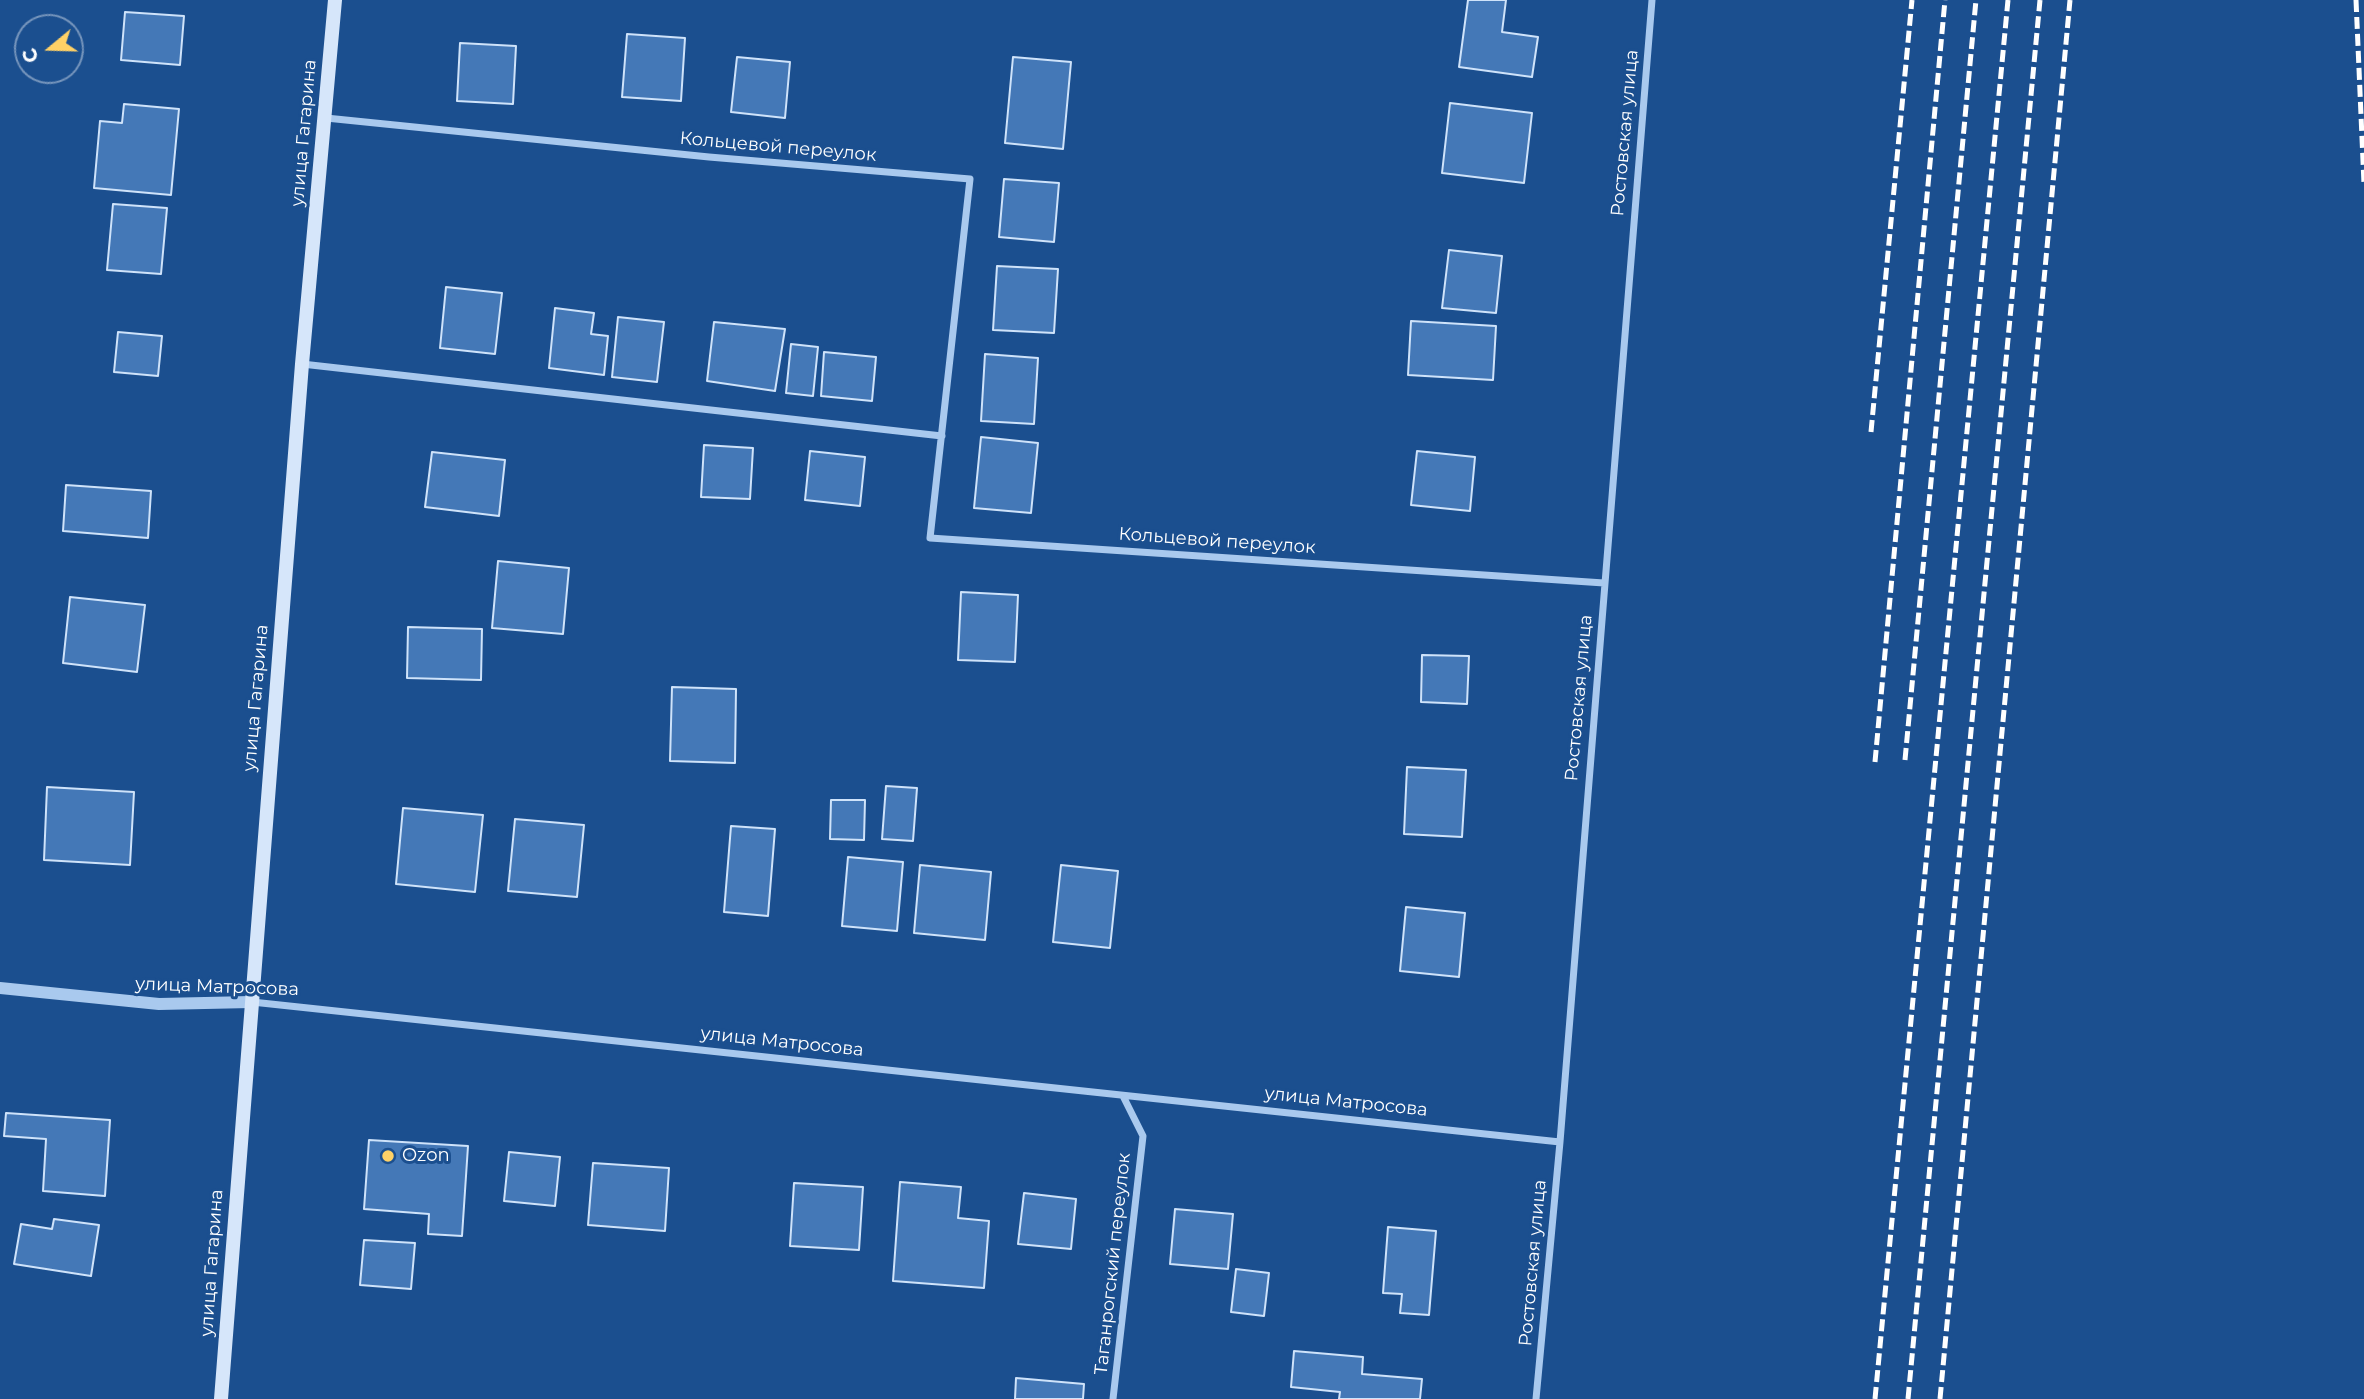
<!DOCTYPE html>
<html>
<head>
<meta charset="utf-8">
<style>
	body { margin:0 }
	#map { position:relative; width:2364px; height:1399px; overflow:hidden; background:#1b4f8f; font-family:Montserrat,sans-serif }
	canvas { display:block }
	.north { position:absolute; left:14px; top:14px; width:70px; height:70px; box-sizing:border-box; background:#1b4f8f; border:2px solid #7695bc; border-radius:50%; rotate:251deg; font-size:19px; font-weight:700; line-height:28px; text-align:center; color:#fff }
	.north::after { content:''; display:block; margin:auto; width:24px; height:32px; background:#ffd166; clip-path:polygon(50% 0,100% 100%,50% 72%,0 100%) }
</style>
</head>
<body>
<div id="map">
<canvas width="2364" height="1399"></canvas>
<div class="north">С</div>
</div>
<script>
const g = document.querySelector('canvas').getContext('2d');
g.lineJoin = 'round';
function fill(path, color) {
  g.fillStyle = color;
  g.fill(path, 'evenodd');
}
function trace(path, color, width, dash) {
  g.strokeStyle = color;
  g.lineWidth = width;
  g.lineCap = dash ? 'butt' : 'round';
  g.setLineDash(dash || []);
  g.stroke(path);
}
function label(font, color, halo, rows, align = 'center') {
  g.font = font + ' Montserrat,sans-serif';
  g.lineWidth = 6;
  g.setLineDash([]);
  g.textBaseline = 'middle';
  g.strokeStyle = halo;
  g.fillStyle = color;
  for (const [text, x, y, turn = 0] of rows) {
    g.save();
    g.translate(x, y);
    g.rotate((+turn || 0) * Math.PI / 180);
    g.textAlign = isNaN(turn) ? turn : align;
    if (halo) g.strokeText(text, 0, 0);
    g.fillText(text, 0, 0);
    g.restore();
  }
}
const building = new Path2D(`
	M1468,0H1506L1502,32L1538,37L1532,77L1459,67Z
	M125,12L184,16L180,65L121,60Z
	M627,34L685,38L681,101L622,97Z
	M460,43L516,46L513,104L457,101Z
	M737,57L790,62L785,118L731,112Z
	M1013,57L1071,62L1063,149L1005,143Z
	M1450,103L1532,113L1524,183L1442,173Z
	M124,104L179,109L171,195L94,188L100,121L122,123Z
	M1004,179L1059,183L1054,242L999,237Z
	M113,204L167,208L161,274L107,270Z
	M1449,250L1502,256L1496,313L1442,308Z
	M997,266L1058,269L1054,333L993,330Z
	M446,287L502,293L495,354L440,348Z
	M555,308L594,313L591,334L608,336L604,375L549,368Z
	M618,317L664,322L657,382L612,377Z
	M1411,321L1496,326L1493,380L1408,375Z
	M714,322L785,329L775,391L707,381Z
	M118,332L162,336L158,376L114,372Z
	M791,344L818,347L813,396L786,393Z
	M824,352L876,357L872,401L821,396Z
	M985,354L1038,358L1034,424L981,421Z
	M981,437L1038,443L1031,513L974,508Z
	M704,445L753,448L750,499L701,497Z
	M810,451L865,457L860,506L805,500Z
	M1417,451L1475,457L1470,511L1411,505Z
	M432,452L505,460L499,516L425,507Z
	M66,485L151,491L148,538L63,531Z
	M498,561L569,568L563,634L492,628Z
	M961,592L1018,595L1015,662L958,660Z
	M70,597L145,605L137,672L63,663Z
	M408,627L482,629L481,680L407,678Z
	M1422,655L1469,656L1467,704L1421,702Z
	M672,687L736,689L735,763L670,761Z
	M1407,767L1466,770L1462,837L1404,834Z
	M886,786L917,788L913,841L882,839Z
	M47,787L134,792L130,865L44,860Z
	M831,800H865L864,840L830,839Z
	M403,808L483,815L475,892L396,884Z
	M515,819L584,825L577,897L508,891Z
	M731,826L775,829L768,916L724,912Z
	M848,857L903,862L897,931L842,926Z
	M920,865L991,872L985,940L914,933Z
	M1061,865L1118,871L1110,948L1053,942Z
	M1406,907L1465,913L1459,977L1400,971Z
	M6,1113L110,1120L105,1196L43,1191L46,1139L4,1136Z
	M369,1140L468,1146L462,1236L428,1234L429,1214L364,1209Z
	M509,1152L560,1157L555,1206L504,1201Z
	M593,1163L669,1168L665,1231L588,1225Z
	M900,1182L961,1187L958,1218L989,1221L984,1288L893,1281Z
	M794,1183L863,1187L859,1250L790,1246Z
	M1024,1193L1076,1199L1071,1249L1018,1244Z
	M1175,1209L1233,1214L1228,1269L1170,1264Z
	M54,1219L99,1225L91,1276L14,1264L21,1224L52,1229Z
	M1388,1227L1436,1231L1429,1315L1400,1313L1402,1294L1383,1293Z
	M364,1240L415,1243L411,1289L360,1285Z
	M1236,1269L1269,1273L1264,1316L1231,1312Z
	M1294,1351L1363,1357L1362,1374L1422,1379L1420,1399H1339L1340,1392L1291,1387Z
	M1016,1378L1084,1384L1083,1399H1015Z`);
const minor = new Path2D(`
	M326,118L709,157L970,179L930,538L1604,583
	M302,364L942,436
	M252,1002L1560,1142
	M1113,1399L1143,1136L1123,1096
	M1536,1399L1560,1142L1652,0`);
const tertiary = new Path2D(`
	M0,988L159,1004L251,1002`);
const secondary = new Path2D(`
	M221,1399L302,364L335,0`);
const rail = new Path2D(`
	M2356,0L2364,184
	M1871,432L1912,0
	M1905,760L1976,0
	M1875,762L1945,0
	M1875,1399L2008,0
	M1908,1399L2040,0
	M1940,1399L2070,0`);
const markers = [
	[388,1156,7,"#ffd166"]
];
const streetNames = [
	["улица Гагарина",304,133,-85],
	["Ростовская улица",1625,133,-85],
	["Кольцевой переулок",778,147,5],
	["Кольцевой переулок",1217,541,4],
	["улица Гагарина",256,698,-85],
	["Ростовская улица",1579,698,-85],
	["улица Матросова",217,987,2],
	["улица Матросова",782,1042,6],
	["улица Матросова",1346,1102,6],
	["улица Гагарина",212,1263,-86],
	["Ростовская улица",1533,1263,-85],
	["Таганрогский переулок",1113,1264,-84]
];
const poiNames = [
	["Ozon",402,1156]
];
fill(building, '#4478b7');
trace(building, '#cfe3fa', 2);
trace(minor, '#a9c9ee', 7);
trace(tertiary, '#a9c9ee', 12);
trace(secondary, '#d6e6fa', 14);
trace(rail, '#fff', 5, [12, 5]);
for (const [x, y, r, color] of markers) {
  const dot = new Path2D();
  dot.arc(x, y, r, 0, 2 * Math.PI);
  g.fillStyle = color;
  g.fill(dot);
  trace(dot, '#1b4f8f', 2.5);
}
label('18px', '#fff', '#1b4f8f', streetNames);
label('18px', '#fff', '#1b4f8f', poiNames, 'left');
</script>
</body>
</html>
